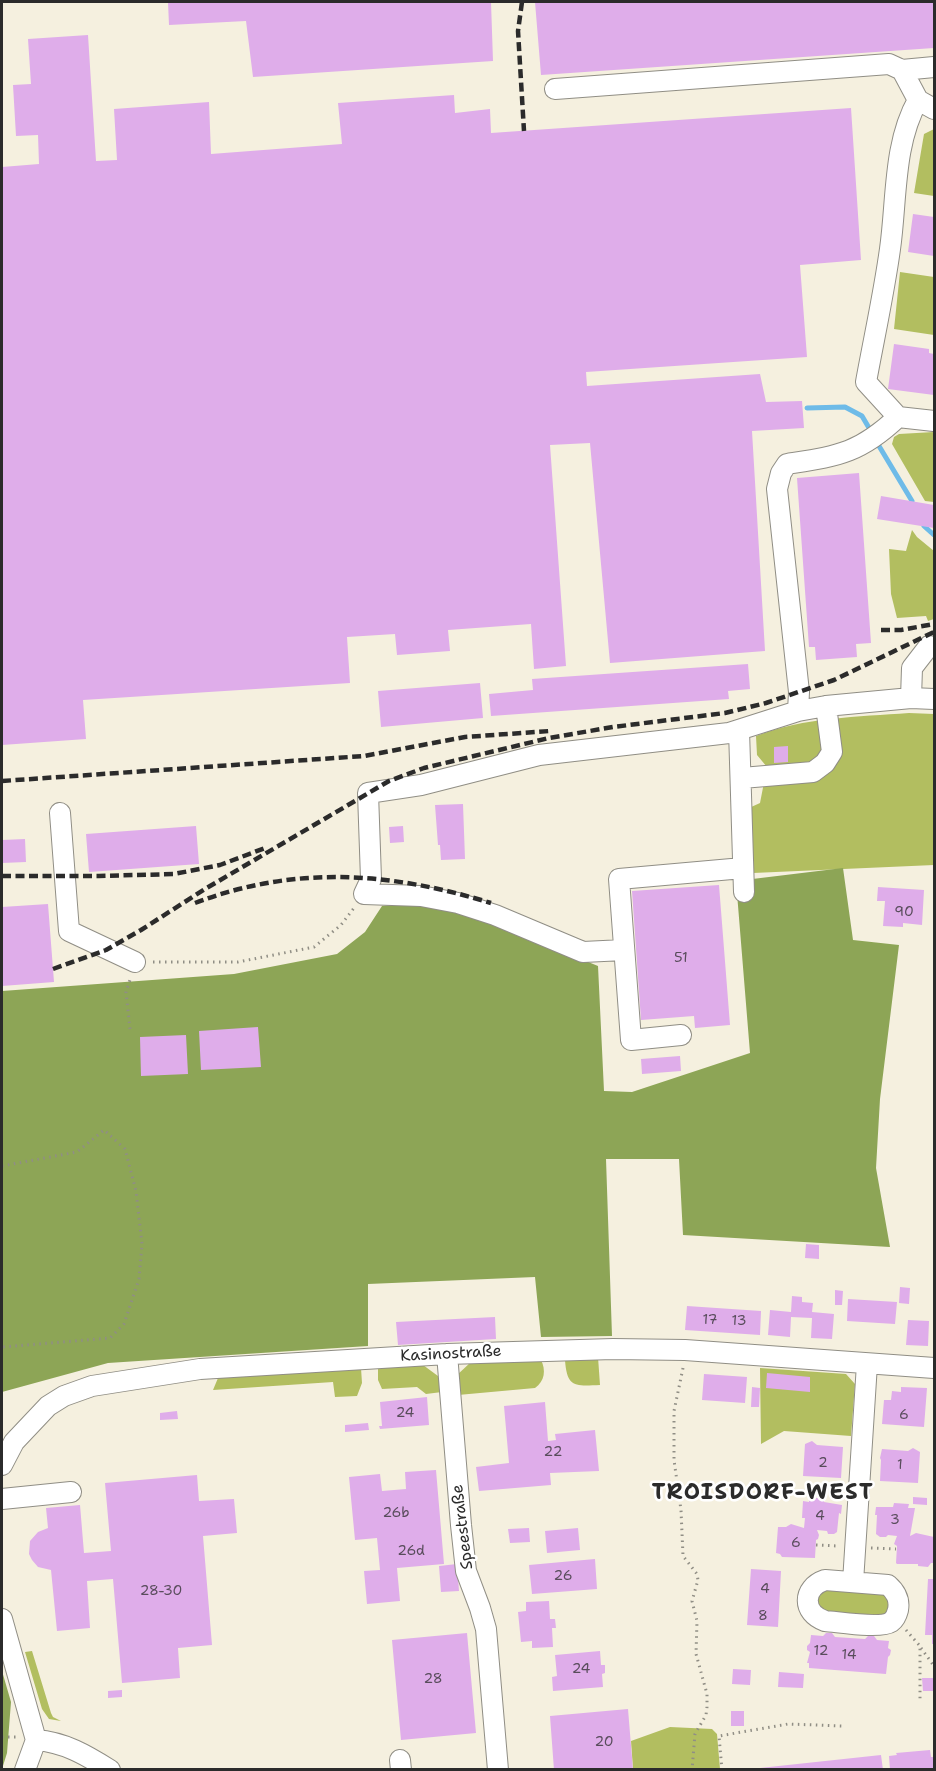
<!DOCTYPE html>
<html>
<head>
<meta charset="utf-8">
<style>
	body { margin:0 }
	#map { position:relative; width:936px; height:1771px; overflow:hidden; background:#f5f0df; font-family:"Shantell Sans",sans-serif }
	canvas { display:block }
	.frame { position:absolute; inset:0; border:3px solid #2b2b2b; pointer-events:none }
</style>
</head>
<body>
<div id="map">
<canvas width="936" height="1771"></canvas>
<div class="frame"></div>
</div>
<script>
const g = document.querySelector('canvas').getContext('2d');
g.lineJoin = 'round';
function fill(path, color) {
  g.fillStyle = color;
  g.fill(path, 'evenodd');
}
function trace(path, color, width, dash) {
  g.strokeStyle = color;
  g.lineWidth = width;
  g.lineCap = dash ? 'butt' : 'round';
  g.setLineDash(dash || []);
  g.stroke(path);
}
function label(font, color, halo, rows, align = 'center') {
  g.font = font + ' "Shantell Sans",sans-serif';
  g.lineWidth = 5;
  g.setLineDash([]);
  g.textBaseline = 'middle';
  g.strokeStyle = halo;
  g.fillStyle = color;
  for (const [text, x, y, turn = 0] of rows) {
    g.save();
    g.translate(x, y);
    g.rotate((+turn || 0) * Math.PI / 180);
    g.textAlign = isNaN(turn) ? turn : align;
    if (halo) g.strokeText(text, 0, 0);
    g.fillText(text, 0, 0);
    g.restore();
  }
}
const green = new Path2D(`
	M934,129V196L914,193L924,134Z
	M900,272L934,277V335L894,329Z
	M934,432V502L925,501L892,444L894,437L899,434Z
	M912,530L917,537L934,551V619L928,621L926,616L897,618L891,594L889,549L906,551Z
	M909,713L934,714V865L753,873L749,808L760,803L767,767L757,755L756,736C804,717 858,717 909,713Z
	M598,1357L600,1385C575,1386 567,1388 565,1360Z
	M541,1360C546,1370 545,1381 535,1388L458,1395L456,1376L471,1362Z
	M423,1365L438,1376L442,1392L426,1394L417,1387L382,1389L378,1380V1366Z
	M361,1368L362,1383L357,1396L335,1397L333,1382L213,1390L218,1378L225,1376Z
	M760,1368L846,1374L855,1384L851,1436L784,1431L761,1444Z
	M821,1588L883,1591L891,1606L885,1616L825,1615L817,1609V1593Z
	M32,1651L51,1713L53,1717L61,1721L49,1719L42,1709L25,1652Z
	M670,1727L712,1729L717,1734L720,1769H633L631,1741Z`);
const forest = new Path2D(`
	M843,868L853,940L899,945L880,1099L876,1168L890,1247L683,1235L679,1159H606L612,1336L541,1337L535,1277L368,1284V1346L108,1363L2,1392V991L234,974L337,954L365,932L382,906C392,905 404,904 414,905C476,911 540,943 598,966L604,1091L632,1092L750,1053L736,881Z
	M2,1671L11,1702L7,1753L2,1769Z`);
const stream = new Path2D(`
	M807,408L845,407L862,416L872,433
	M876,441L912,501
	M924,526L934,535`);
const building = new Path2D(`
	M168,2H491L493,61L253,77L246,21L169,25Z
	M535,2H934V48L541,75Z
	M88,35L96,161L117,160L114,109L209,102L211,154L342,144L338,103L454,95L455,113L490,109L491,133L851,108L861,260L800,265L807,357L586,372L587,386L760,374L766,402L802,401L804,428L752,431L765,651L610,663L590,443L550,445L566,666L534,669L531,624L448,630L450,651L397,655L395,634L347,637L350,683L83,700L86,739L2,745V167L39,164L38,135L16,136L13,85L31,84L28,39Z
	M913,214L934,217V256L908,252Z
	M894,344L929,349V353L934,354V395L888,389Z
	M859,473L871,643L856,644L857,657L816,660L815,647H809L797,478Z
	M881,496L934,505V528L877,519Z
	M748,664L750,689L728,691L729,699L491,716L489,694L533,690L532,679Z
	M480,683L483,718L381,727L378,691Z
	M788,746V762L774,763V747Z
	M463,804L465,859L441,860L440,845H438L435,805Z
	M196,826L199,864L89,872L86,834Z
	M403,826L404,842L390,843L389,827Z
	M25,839L26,862L2,863V840Z
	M719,885L730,1025L695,1028L694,1016L641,1020L632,891Z
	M878,887L924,890L922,925L903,923V927L883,926L885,901H877Z
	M48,904L54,982L2,986V907Z
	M258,1027L261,1067L201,1070L199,1031Z
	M186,1035L188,1074L141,1076L140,1037Z
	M680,1056L681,1071L642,1074L641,1059Z
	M806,1244L819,1245V1259L805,1258Z
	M900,1287L910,1288L909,1304L899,1303Z
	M835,1290L843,1291L842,1305H835Z
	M792,1296L802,1297V1302L813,1303L812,1312L834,1314L832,1339L811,1338L812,1318L791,1317L790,1337L768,1335L770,1310L791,1312Z
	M848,1299L897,1302L895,1324L847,1321Z
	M687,1306L761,1311L760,1335L685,1330Z
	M495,1317L496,1339L398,1345L396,1322Z
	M908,1320L929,1321L928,1346L906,1345Z
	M767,1373L810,1377V1392L766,1388Z
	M704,1374L747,1377L745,1403L702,1400Z
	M752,1387L760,1388L759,1407H751Z
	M901,1387L927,1388L924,1427L882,1424L884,1400H891L892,1391L901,1392Z
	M427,1397L429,1425L380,1429L379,1426H382L380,1402Z
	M545,1402L548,1441L556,1440L555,1434L595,1430L599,1471L550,1473L551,1485L479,1491L476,1467L509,1463L504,1406Z
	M177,1411L178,1419L160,1420V1413Z
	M368,1423L369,1430L345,1432V1425Z
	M812,1441L817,1445L843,1447L841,1478L803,1476L805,1444Z
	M913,1448L920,1452L918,1483L880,1481L881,1460L880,1458L882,1449L908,1451Z
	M436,1470L444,1564L397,1568L400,1601L367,1604L364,1571L380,1570L377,1538L355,1540L349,1477L380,1474L382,1491L406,1489L405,1472Z
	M197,1475L199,1501L234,1499L237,1533L203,1536L212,1645L178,1648L180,1678L122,1683L113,1579L87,1581L90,1628L57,1631L51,1570L38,1567L32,1560L29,1554L30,1541L38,1532L48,1528L46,1508L80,1505L84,1553L111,1551L105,1483Z
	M913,1497L927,1498V1505L913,1504Z
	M809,1498H824V1502L842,1505L841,1514L839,1513L837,1532L834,1534H828L827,1531L817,1530L819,1535L818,1539L816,1540L815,1558L782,1557L780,1554L776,1553L778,1527H786L791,1524L804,1528L805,1518H802L803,1501L809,1502Z
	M894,1503L909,1504L908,1508H915L910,1536L916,1533L934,1537V1563H931L928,1567L918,1566V1564H897L896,1563L897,1546L894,1544L897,1536L888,1535L886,1537H880L876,1534L877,1515H875L876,1507H893Z
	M529,1528L530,1542L510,1543L508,1529Z
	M578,1528L580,1550L547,1553L545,1531Z
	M595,1559L597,1589L532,1594L529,1565Z
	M457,1564L459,1591L441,1592L439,1566Z
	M751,1569L781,1571L778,1627L747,1625Z
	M928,1579H934V1644H932V1635H925Z
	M549,1601L550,1619H555L556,1628H552L553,1647L532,1648V1641L521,1642L518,1612L526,1611V1602Z
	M467,1633L476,1733L401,1740L392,1640Z
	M826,1633H832L835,1637L865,1639L868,1636H874L877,1640L889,1641L888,1648L891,1650L890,1655L888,1657L886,1674L809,1668V1663H807L810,1652L807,1650V1646L810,1643L811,1635L823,1636Z
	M600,1651L601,1665H605V1673L602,1674L603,1687L553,1691L552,1677L557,1676L555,1655Z
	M733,1669L751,1670L750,1685L732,1684Z
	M779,1672L804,1674L803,1688L778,1687Z
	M922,1678H934V1691H923Z
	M122,1690V1697L108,1698V1691Z
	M628,1709L633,1770H554L550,1716Z
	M731,1711H744V1726H731Z
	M930,1750L931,1757H934V1770H890L889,1756L897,1755L896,1753Z
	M881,1755L883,1770H760V1768Z`);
const path = new Path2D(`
	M153,962H238L314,947L341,925L354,908
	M130,1029L126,992L130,980
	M2,1166L77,1152L104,1130L125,1149L136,1191L142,1244L139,1279L124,1324L110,1338L2,1347
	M683,1368L674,1411V1460L681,1510L683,1556L697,1574L698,1580L692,1601L697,1621L696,1654L707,1694V1707L706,1715L695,1734L692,1770
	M816,1545L838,1546
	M871,1548L896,1549
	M906,1630L920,1646V1701
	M921,1648L934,1666
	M2,1737H16
	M722,1770L719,1736L788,1724L843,1726`);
const minor = new Path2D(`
	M902,70L918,100L934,109
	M555,89L889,64L902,70L934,67
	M918,100C893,144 897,200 890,249C884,293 874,338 866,382L898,417L934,421
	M911,698L912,668L929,646
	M798,711L799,692L777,489L781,473L787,464C837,456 859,454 898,417
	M739,730L744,892
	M742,778L813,772L825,763L832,752L826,706
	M60,813L69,931L135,962
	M624,950L583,952L495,915L458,903L421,896L364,894L371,879L368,793L421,785L539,755L729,733L798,711L826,706L911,698L934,699
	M681,1035L631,1040L619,879L743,868
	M447,1354L461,1525L466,1571L480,1608L486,1629L498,1770
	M2,1465L14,1442L48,1406L64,1396L92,1386L200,1369L447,1354L613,1349L685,1350L934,1368
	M2,1499L71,1492
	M825,1580L888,1585C896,1592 900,1599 898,1610C897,1614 895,1619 891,1622C880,1629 839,1622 825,1621C802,1613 802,1588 825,1580Z
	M853,1582L867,1364
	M2,1619L36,1740
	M36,1740C64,1742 86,1755 110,1770
	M400,1760L401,1770
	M25,1770L36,1740`);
const rail = new Path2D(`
	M522,2L518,31L524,131
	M881,630H901L934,624
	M2,781L364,756L465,737L550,731
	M2,876H99L174,874L220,865L265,848
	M195,903C295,865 390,872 491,903
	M53,969L106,950L141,930L205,889L389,781L424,768L549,738L613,727L725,713L766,703L834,680L934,632`);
const numberNames = [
	["90",904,912],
	["51",681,958],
	["17",710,1320],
	["13",739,1321],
	["24",405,1413],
	["6",904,1415],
	["22",553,1452],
	["2",823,1463],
	["1",900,1465],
	["26b",396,1513],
	["4",820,1516],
	["3",895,1520],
	["6",796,1543],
	["26d",411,1551],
	["26",563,1576],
	["4",765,1589],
	["28-30",161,1591],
	["8",763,1616],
	["12",821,1651],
	["14",849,1655],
	["24",581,1669],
	["28",433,1679],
	["20",604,1742]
];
const streetNames = [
	["Kasinostraße",451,1354,-3],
	["Speestraße",463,1527,-97]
];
const districtNames = [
	["TROISDORF-WEST",763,1493]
];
fill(green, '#b2be60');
fill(forest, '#8da556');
trace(stream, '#6ebbe8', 5);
fill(building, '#dfadea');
trace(minor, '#908e85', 22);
trace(path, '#908e85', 3, [1.5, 4.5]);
trace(minor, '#fff', 20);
trace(rail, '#2b2b2b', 4.5, [9, 4.5]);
label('14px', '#584c5b', null, numberNames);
label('16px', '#2b2b2b', '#fff', streetNames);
g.letterSpacing = '1.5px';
label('bold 22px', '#2b2b2b', '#fff', districtNames);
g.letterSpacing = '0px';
</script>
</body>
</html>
